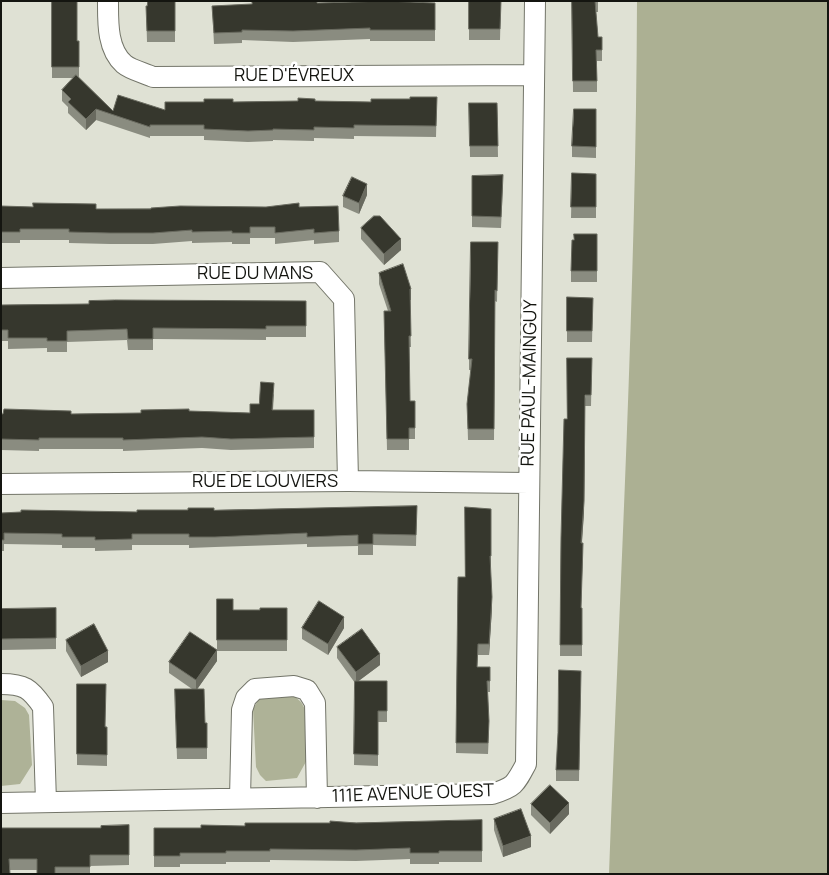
<!DOCTYPE html>
<html>
<head>
<meta charset="utf-8">
<style>
	body { margin:0 }
	#map { position:relative; width:829px; height:875px; overflow:hidden; background:#dfe1d4; font-family:Manrope,sans-serif }
	canvas { display:block }
	.frame { position:absolute; inset:0; border:2px solid #141510; pointer-events:none }
</style>
</head>
<body>
<div id="map">
<canvas width="829" height="875"></canvas>
<div class="frame"></div>
</div>
<script>
const g = document.querySelector('canvas').getContext('2d');
g.lineJoin = 'round';
function fill(path, color) {
  g.fillStyle = color;
  g.fill(path, 'evenodd');
}
function trace(path, color, width, dash) {
  g.strokeStyle = color;
  g.lineWidth = width;
  g.lineCap = dash ? 'butt' : 'round';
  g.setLineDash(dash || []);
  g.stroke(path);
}
function label(font, color, halo, rows, align = 'center') {
  g.font = font + ' Manrope,sans-serif';
  g.lineWidth = 5;
  g.setLineDash([]);
  g.textBaseline = 'middle';
  g.strokeStyle = halo;
  g.fillStyle = color;
  for (const [text, x, y, turn = 0] of rows) {
    g.save();
    g.translate(x, y);
    g.rotate((+turn || 0) * Math.PI / 180);
    g.textAlign = isNaN(turn) ? turn : align;
    if (halo) g.strokeText(text, 0, 0);
    g.fillText(text, 0, 0);
    g.restore();
  }
}
const green = new Path2D(`
	M269,694H292L301,702L305,709L308,758L297,778L266,781L260,775L256,767L253,709L259,699Z
	M1,700L15,701L25,708L29,715L32,765L20,784L1,786Z`);
const forest = new Path2D(`
	M637,1H828V874H609C620,583 636,292 637,1Z`);
const street = new Path2D(`
	M108,1C108,22 107,49 124,64C131,70 145,73 153,77L534,75
	M1,278L320,272L344,299L348,481
	M1,484L348,481L529,483
	M1,684C24,684 30,688 43,707L46,802
	M240,798L242,710L246,698L255,689L294,686L307,690L315,703L317,798
	M1,803L492,794C514,787 515,785 526,764L535,1`);
const wall = new Path2D(`
	M52,1L77,41H79V77L113,111L165,110L233,102L315,101L371,102L437,97L436,137L354,136V139L314,138V141L273,140V141L248,142L204,140V136H150V138L96,120L86,130L68,113V107L62,101V90L74,78H52Z
	M175,1V42H147L146,6Z
	M469,1H501L500,40H469Z
	M572,1H598V12H596L598,37L602,50V61H597V92H573Z
	M317,3H435V41H370V39L293,42L242,40V43L214,44L212,6Z
	M469,103H497L498,157H470Z
	M596,109V158L572,157V146Z
	M572,173L596,174V218H571Z
	M472,176L503,186L501,228L472,227Z
	M367,195L359,214L343,207V196Z
	M1,206L96,209L299,207L339,231V242L314,244V240L275,244V238H250V244H232V242L192,243V241L153,244H110L69,243V240H20V243H1Z
	M361,228L401,250L384,265L361,239Z
	M597,234V282H571V271Z
	M498,242L497,302L495,301L494,440H468L467,404L471,370H469V359Z
	M379,273L411,300H410L411,347H409L410,401H415V439H409V450H387L384,311H388L379,284Z
	M567,297L593,298L592,342H567Z
	M306,301V337H266V340L153,339V350H128L127,340L67,342V352H47V348L8,349V341H1V305Z
	M592,358L591,406H585L584,512L582,543L583,554L581,608H582V656H560L561,538Z
	M274,394L273,410H314V448L231,450L202,448L123,451V449H39V451L1,450V414H71L141,413L189,411L250,413L259,404Z
	M417,506L416,546L373,545V555H358V546L307,547V544L215,547L189,548V545H132V550L95,551V548H62V545L4,544V551H1V513L137,512Z
	M491,509V567H490L492,608L489,655H478L477,667H490V692H488L489,732L488,754L456,753L458,577H465Z
	M217,599L233,610H260L287,608V651H217Z
	M56,608V649L1,650V609Z
	M302,628H344L328,655L302,639Z
	M66,640L108,662L81,677L66,651Z
	M337,647L380,665L358,681H387V722H378V766L354,765L355,683L337,658Z
	M217,661L197,689L205,723H207V759H177L175,689H192L169,673V662Z
	M581,671L579,781H556V770Z
	M77,684L106,727H107V766L77,765Z
	M531,804L569,814L550,834L531,815Z
	M494,819L531,847L503,857L494,830Z
	M482,820V862H439V864H410V859L356,861L270,860V862H226V864H180V867H154V828H201L245,826L330,823Z
	M129,825V865L90,866V874H37V870H10L1,828H101Z`);
const shadedWall = new Path2D(`
	M96,109V120L86,130V119Z
	M367,184V195L359,214V203Z
	M401,239V250L384,265V254Z
	M410,289H411V300H410Z
	M585,395L584,512L581,554Z
	M492,597V608L489,655V644Z
	M344,617V628L328,655V644Z
	M217,650V661L196,691V680Z
	M108,651V662L81,677V666Z
	M380,654V665L356,683V672Z
	M569,803V814L550,834V823Z
	M531,836V847L503,857V846Z`);
const building = new Path2D(`
	M52,1H77V41H79V67H52Z
	M148,1H175V31H147L146,6H147Z
	M252,1H317V3L386,1L435,3V30H370V28L293,31L242,30V32L214,33L212,6L252,4Z
	M469,1H501L500,29H469Z
	M572,1H595L598,37H602V50H596L597,81H573Z
	M76,75L113,111L118,95L165,110V102H204V99H233V102L298,101V98L315,99V101L371,102V99H410V97H437L436,126L354,125V128L314,127V130L273,129V130L248,131L204,129V125H150V127L96,109L86,119L68,102L71,99L62,90Z
	M469,103H497L498,146H470Z
	M574,109H596V147L572,146Z
	M572,173L596,174V207H571Z
	M503,175L501,217L472,216V176Z
	M352,177L367,184L359,203L343,196Z
	M33,203L96,204V209H151V208L180,206L266,207L299,203V207L338,206L339,231L314,233V229L275,233V227H250V233H232V231L192,232V230L153,233H110L69,232V229H20V232H1V206L33,207Z
	M374,216H380L401,239L384,254L361,228Z
	M574,234H597V271H571L572,240H574Z
	M471,242H498L497,291L495,290L494,429H468L467,404L472,359H469Z
	M403,264L411,289H410L411,336H409L410,401H415V428H409V439H387L384,311H391L379,273Z
	M567,297L593,298L592,331H567Z
	M115,300L306,301V326H266V329L153,328V339H128L127,329L67,331V341H47V338H8V330H1V305L89,304V301Z
	M567,358H592L591,395H585L584,501L581,543H583L581,608H582V645H560L561,538L564,419H567Z
	M261,382L274,383L272,410H314V437L231,439L202,437L123,440V438H39V440L1,439V414H3L4,409L71,411V414L141,413V410L189,409V411L250,413V404H259Z
	M417,506L416,535L373,534V544H358V535L307,537V533L215,537H189V534H132V539L95,540V537H62V534L4,533V540H1V513L21,512V510L137,512V510H188V508H214V510Z
	M465,507L491,509V556H490L492,597L489,644H478L477,667H490V681H487L489,721L488,743H456L458,577H465Z
	M217,599H233V610H260V608H287V640H217Z
	M319,601L344,617L328,644L302,628Z
	M56,608V638L1,639V609Z
	M94,624L108,651L81,666L66,640Z
	M362,629L380,654L356,672L337,647Z
	M190,632L217,650L196,680L169,662Z
	M559,670L581,671L579,770H556L558,733Z
	M355,681H387V711H378V755L354,754Z
	M77,684H106L105,727H107V755L77,754Z
	M175,689H204L205,723H207V748H177Z
	M550,785L569,803L550,823L531,804Z
	M521,809L531,836L503,846L494,819Z
	M482,820V851H439V853H410V848L356,850L270,849V851H226V853H180V856H154V828H201V825L245,826V823H330V821L356,823Z
	M129,825V855H90V867H55V874H37V859H9L10,874H1V828H101V826Z`);
const streetNames = [
	["RUE D'ÉVREUX",294,76],
	["RUE DU MANS",255,274],
	["RUE PAUL-MAINGUY",530,383,-89],
	["RUE DE LOUVIERS",265,482],
	["111E AVENUE OUEST",413,794,-2]
];
fill(green, '#aeb297');
fill(forest, '#acb093');
trace(street, '#737569', 22);
trace(street, '#fff', 20);
fill(wall, '#8a8c80');
fill(shadedWall, '#696a5f');
fill(building, '#36372d');
trace(building, '#696a5f', 1);
label('18px', '#141510', '#fff', streetNames);
</script>
</body>
</html>
